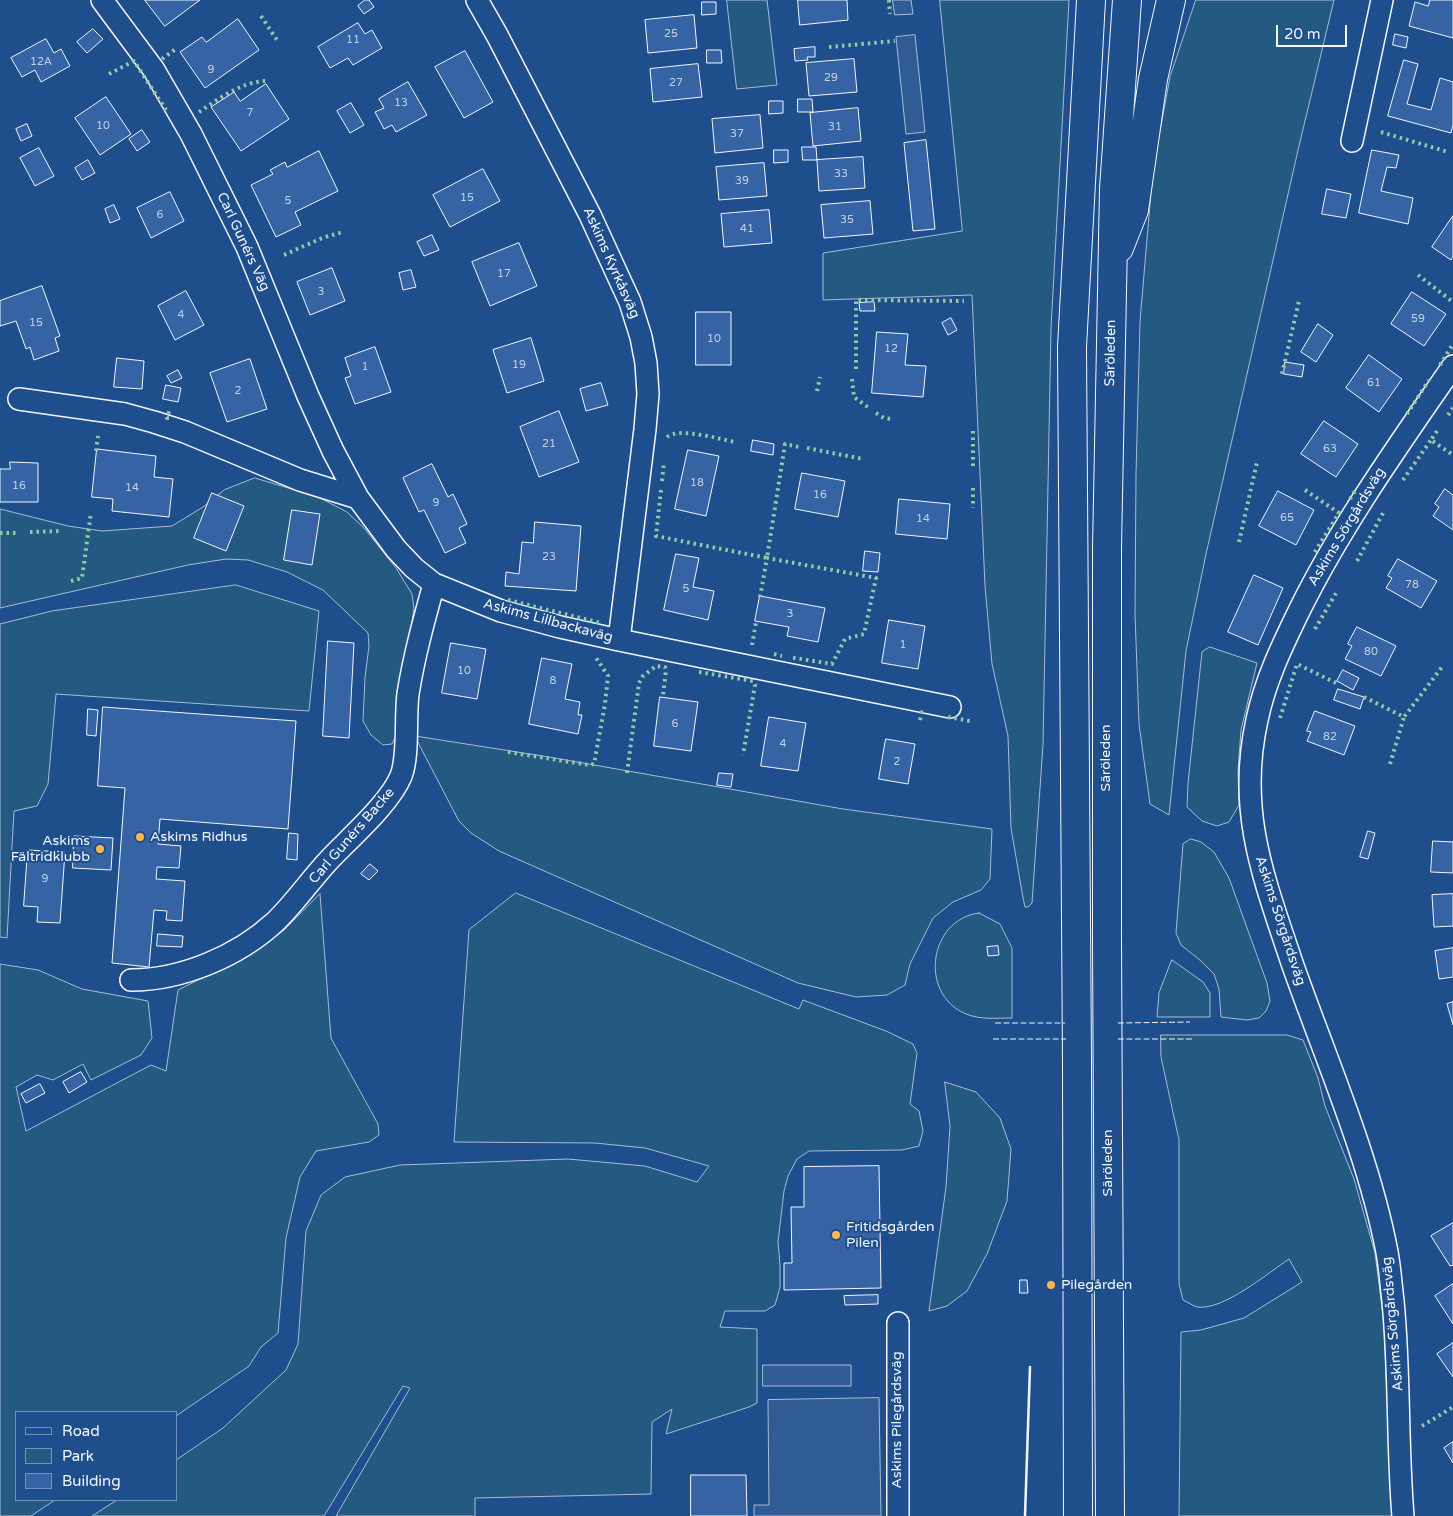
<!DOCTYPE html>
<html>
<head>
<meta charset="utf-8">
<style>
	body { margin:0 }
	#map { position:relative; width:1453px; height:1516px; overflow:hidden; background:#1f4e8c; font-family:"Varela Round",sans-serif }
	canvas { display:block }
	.legend { position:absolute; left:15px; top:1411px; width:162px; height:90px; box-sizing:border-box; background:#1f4e8c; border:1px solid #7391ba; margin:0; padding:6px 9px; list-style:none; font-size:15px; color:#f2f6ff }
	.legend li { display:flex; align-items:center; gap:10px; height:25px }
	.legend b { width:25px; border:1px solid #7391ba }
	.scale { position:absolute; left:1276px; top:25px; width:71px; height:22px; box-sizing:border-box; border:2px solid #f2f6ff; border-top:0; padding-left:6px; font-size:15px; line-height:18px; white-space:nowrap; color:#f2f6ff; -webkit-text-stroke:4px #1f4e8c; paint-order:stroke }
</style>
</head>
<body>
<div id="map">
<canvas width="1453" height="1516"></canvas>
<ul class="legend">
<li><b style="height:6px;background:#1f4e8c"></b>Road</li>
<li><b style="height:14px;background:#245a82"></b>Park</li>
<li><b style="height:14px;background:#3563a3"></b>Building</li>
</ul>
<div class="scale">20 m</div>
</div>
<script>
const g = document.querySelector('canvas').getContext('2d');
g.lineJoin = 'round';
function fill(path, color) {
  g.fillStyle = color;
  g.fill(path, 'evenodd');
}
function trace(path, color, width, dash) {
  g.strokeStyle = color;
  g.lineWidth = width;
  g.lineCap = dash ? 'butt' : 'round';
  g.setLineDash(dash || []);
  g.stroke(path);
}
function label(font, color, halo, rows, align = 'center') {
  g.font = font + ' "Varela Round",sans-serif';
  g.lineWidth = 4;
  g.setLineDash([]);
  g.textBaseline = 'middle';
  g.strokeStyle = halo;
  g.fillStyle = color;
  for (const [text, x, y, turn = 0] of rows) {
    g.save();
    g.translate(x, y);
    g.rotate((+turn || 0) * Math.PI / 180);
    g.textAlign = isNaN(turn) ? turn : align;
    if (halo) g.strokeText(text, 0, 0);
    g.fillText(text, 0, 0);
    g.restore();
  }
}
const green = new Path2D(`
	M727,0H767L777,85L737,89Z
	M940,0H1069L1051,328L1043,745L1032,903L1028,907H1025L1023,898L1011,828L1008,736L992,664L985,586L972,295L823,300V253L962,231Z
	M1196,0H1334L1299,146L1206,554L1186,651L1169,815L1150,804L1139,724L1135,614L1136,474L1140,321L1153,169L1170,77Z
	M255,478L318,497L347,512L364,528L396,568L412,594L414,609L399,698L398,732L392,744L383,745L371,735L363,721L365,677L369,646L368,633L323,590L287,572L248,560L226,559L188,565L0,608V509L68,526L102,531L172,526L203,507L224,490Z
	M236,585L319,611L309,711L56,694L48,784L37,806L14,811L7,938L0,937V624L52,611Z
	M1210,647L1257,663L1241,730L1238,771L1239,805L1229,822L1217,826L1202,821L1187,807L1188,783L1202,652Z
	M415,736L549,757L843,809L992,829L990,879L981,890L953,902L933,918L910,964L905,985L887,995L856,997L798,983L499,851L471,833L459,821Z
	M1191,839L1201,842L1214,852L1229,878L1267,983L1270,1001L1266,1011L1259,1018L1247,1020L1221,1017L1219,989L1214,974L1201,961L1181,945L1176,933L1183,844Z
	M516,893L799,1009L803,1000L886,1031L913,1044L917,1053L910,1104L919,1111L923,1131L919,1146L902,1150L809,1151L797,1159L788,1176L784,1191L778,1242L780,1265V1287L775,1305L765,1311H725L720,1327L757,1329V1403L749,1407L666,1434L672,1409L652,1422L651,1494L475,1498V1516H336L410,1388L403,1386L324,1516H92L117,1500H176V1460L223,1428L286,1370L298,1344L306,1231L321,1195L345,1177L400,1165L568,1159L645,1166L697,1182L709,1166L645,1148L595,1143L454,1142L469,930Z
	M320,894L331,1038L378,1124L379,1135L369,1142L316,1151L300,1177L286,1238L278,1333L261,1347L249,1366L176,1416V1412H16V1500H55L31,1516H0V964L38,970L82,989L148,1001L152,1038L141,1055L91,1080L83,1064L53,1080L37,1075L16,1087L26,1131L151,1065L166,1071L178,990L244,957L283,931Z
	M979,913L1000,924L1012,948V1018C997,1018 981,1020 966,1014C918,994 929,919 979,913Z
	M1172,960L1203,982L1210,993V1017H1157L1159,993Z
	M1161,1035H1287L1303,1040L1318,1078L1325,1106L1354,1179L1375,1253L1384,1323L1392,1516H1179L1181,1332L1201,1330L1244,1318L1302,1282L1289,1259C1268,1273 1223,1311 1197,1307C1193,1306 1188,1302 1183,1300L1179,1284V1140L1161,1057Z
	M945,1082L976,1092L1000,1118L1011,1149L1007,1201L987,1254L967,1291L947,1306L929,1311L946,1187L950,1127Z`);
const parking = new Path2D(`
	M893,0H911L913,14L895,15Z
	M915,35L925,132L906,134L896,37Z
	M763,1365H851V1386H763Z
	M879,1398L881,1516H754V1505H769L768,1400Z`);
const building = new Path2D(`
	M145,0H200L165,26Z
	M365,0H369L374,7L364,14L358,6Z
	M798,0H847L848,20L800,25Z
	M1430,0H1453V38L1409,26L1415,2L1428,6Z
	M702,2H716V14L702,15Z
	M694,15L697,48L648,53L645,20Z
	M238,19L259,50L205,88L180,52L202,37L206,42Z
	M358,23L365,34L372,30L382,48L353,65L348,58L330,68L318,47Z
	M93,29L103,39L87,53L77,42Z
	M1395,34L1408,37L1406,48L1393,45Z
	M46,39L54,53L61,49L70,66L41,82L35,70L22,77L11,58Z
	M815,47V57H807L808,60L795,61L794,49Z
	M707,50H721L722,63H707Z
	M465,51L493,102L464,118L435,67Z
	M854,59L857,92L809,96L806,63Z
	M1404,60L1418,64L1407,104L1431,110L1440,78L1453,82V125L1451,133L1388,116Z
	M698,64L702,97L653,102L650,69Z
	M408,82L427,115L396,132L392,125L384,129L375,112L384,108L379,99Z
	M266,84L289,119L241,151L211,107L234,92L240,101Z
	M106,97L131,134L100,155L75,118Z
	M798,99H812L813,112H798Z
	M769,101H783V113L769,114Z
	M351,103L364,125L350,133L337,111Z
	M858,108L861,141L813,146L810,113Z
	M760,115L763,148L715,153L712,119Z
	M27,124L32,136L21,141L16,129Z
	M142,130L150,142L137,151L129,139Z
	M926,140L935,229L913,231L904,143Z
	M802,147H816L817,160H803Z
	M39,148L54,176L35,186L20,158Z
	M774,150H788V162L774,163Z
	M1372,150L1399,155L1396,168L1387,167L1381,191L1413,198L1408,224L1359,213Z
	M319,151L338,191L295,212L301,225L276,237L251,185L273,174L270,170L285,162L287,167Z
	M863,157L865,188L819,191L817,160Z
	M88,160L95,173L82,180L75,168Z
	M764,163L767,196L719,200L716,167Z
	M483,169L500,201L450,227L433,195Z
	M1327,189L1351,194L1346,218L1322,214Z
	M170,192L184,221L151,238L137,208Z
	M870,201L873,234L824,238L821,205Z
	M114,205L120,219L110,223L105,209Z
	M769,210L772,243L724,247L721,214Z
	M1453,216V257L1451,260L1432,247Z
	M432,235L439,250L424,256L417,242Z
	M519,243L537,286L490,306L472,262Z
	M332,268L345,301L310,315L297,282Z
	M411,270L416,287L403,290L399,273Z
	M42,286L60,336L55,338L59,351L34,360L30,347L26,349L16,321L0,326V301Z
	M186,291L204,325L175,340L158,306Z
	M1412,292L1446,314L1424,346L1391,324Z
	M874,302L875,311H860L859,303Z
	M696,312H731V365H696Z
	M951,318L957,330L948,335L942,323Z
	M1318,324L1333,335L1316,362L1301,352Z
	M877,332L908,334L905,365L926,366L923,397L872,393Z
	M531,338L544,381L507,393L493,350Z
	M375,347L391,392L355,404L345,378L351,376L345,358Z
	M1369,355L1402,379L1379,412L1346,388Z
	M117,358L144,361L142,389L114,387Z
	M250,359L267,409L227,422L210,373Z
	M1285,362L1304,365L1302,377L1284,374Z
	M178,370L182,378L171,383L167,376Z
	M601,383L608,405L586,411L580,389Z
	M166,385L181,388L178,402L163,399Z
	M559,411L579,462L539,477L520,427Z
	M1324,421L1358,444L1336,477L1301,454Z
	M753,440L774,444L773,455L751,451Z
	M97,449L156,456L154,477L173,479L169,517L112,511L113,499L92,497Z
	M688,450L719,456L706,516L675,509Z
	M10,462L38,463V502H0V469H10Z
	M432,464L448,497L453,494L467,524L459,528L466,543L445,553L424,510L419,512L403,478Z
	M802,473L845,481L838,517L795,509Z
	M1445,489L1453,495V530L1433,516L1439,507L1435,504Z
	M1278,491L1314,510L1296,545L1259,526Z
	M212,493L244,506L226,551L194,538Z
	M899,499L950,504L947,539L896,534Z
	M292,510L320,514L312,565L284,560Z
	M535,522L581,526L576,591L505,586L506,572L519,574L522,542L533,543Z
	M865,551L880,553L878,572L863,571Z
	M676,554L699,558L693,587L714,591L708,620L664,610Z
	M1398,559L1437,581L1421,608L1386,588L1392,578L1388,576Z
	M1254,575L1283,588L1258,645L1228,632Z
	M760,596L825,608L818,642L787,636L789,627L755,621Z
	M889,620L925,626L918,669L882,663Z
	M1357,627L1396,646L1381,676L1345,659L1352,646L1348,644Z
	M328,641L354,643L349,738L323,736Z
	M451,643L486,649L477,699L442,693Z
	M542,658L572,664L565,699L580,702L578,715H582L578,734L529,724Z
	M1343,670L1359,678L1353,690L1337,681Z
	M1338,689L1364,697L1360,709L1334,700Z
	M660,697L698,702L691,751L654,746Z
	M103,707L296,721L288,829L160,819L158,844L181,846L179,868L157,867L156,879L185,881L182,921L166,920L167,911L154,910L149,967L112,963L125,788L98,786Z
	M88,709L98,710L96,736L87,735Z
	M1315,711L1355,726L1344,755L1307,741L1311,732L1307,731Z
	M769,717L806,723L798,771L761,766Z
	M886,739L915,744L908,784L879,779Z
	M719,773L733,774L731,787L717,785Z
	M1368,831L1375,833L1368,859L1360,857Z
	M289,833L298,834L297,860L287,859Z
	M74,836L113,838L111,870L73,868Z
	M1433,841L1453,842V873L1431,872Z
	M28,850L65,852L60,923L37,922L38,907L24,906Z
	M370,864L378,871L369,880L361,874Z
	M1453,894V926L1434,927L1432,895Z
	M158,934L183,936L182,947L157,946Z
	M998,946L999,955L988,956L987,947Z
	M1453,948V977L1439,979L1435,951Z
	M1453,1002V1025L1447,1004Z
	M81,1072L87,1082L69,1093L63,1082Z
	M40,1084L45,1093L26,1103L21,1094Z
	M879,1166L881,1288L784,1290V1263H792L791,1207H804V1167Z
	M1453,1223V1265L1450,1266L1431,1236Z
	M1020,1280H1027L1028,1293H1020Z
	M1453,1284V1324L1435,1296Z
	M878,1295V1304L845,1305L844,1296Z
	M1453,1343V1377L1437,1354Z
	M1453,1442V1463L1444,1448Z
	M691,1475H746L747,1516H691Z`);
const street = new Path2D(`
	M102,0L154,70L191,134L247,247L308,396L333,451L358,498
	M477,0L497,35L590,215L630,302L641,337L646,363L648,394L645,429L619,640
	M1352,141L1382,0
	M19,399L125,414L154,422L185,432L300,480L358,498L396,549L414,568L434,584L501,611L560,627L619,640L950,707
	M131,980C182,980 238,956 275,922C295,903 311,879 330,859C350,838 390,803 401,776C409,756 405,717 408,694C414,656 424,620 434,584
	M898,1323V1516
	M1403,1516C1397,1444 1400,1372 1393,1301C1391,1285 1390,1268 1387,1252C1368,1153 1324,1055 1291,960C1263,876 1237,810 1257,720C1265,681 1282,646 1299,611C1342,524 1398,446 1453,366`);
const primary = new Path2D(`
	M1119,248L1134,210L1153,79L1171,0
	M1078,1516L1077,1061L1072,347L1091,0
	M1110,1516L1107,941V548L1114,189L1127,0`);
const hedge = new Path2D(`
	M889,0L890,14
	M261,16L277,40
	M829,47L895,41
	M162,59L177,48
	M109,74L134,61L166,110
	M199,112C220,98 242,81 268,81
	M1381,132L1448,152
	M284,255L322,238L343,232
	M1418,275L1453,302
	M1440,365L1453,344
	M856,369V300L964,301
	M1282,374L1299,301
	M852,379L854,397L869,408
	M817,391L820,377
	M876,413L884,418L893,419
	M1407,414L1429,380
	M1448,415L1453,408
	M169,418H167L170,408
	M1437,431L1431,440L1453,455
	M667,437C679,427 719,439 735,442
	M807,448L863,459
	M96,451L98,436
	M973,466V427
	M1403,480L1431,440
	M662,481L664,462
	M973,488V508
	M661,490L656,536L767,558L785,444L799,447
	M1305,490L1339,513L1313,555
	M1350,499L1355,491
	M30,532L62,531
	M0,533H16
	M1239,542L1257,462
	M1357,561L1383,513
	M71,581L82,578L91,512
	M760,597L767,558L876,578L864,634L845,639L832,664L789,657
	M508,600L601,623
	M1315,629L1336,593
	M752,645L756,622
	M774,654L782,656
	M699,672L753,681L755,685L743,755
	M1364,697L1404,717L1442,667
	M948,717L970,721
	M1280,718L1297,664L1336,683
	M920,720L922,712L926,713
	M508,752L589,765L594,764L605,704L608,676L595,656
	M1390,764L1404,717
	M627,773L639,683L643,676L656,666L665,667L666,670L663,695
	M1422,1426L1453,1407`);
const fence = new Path2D(`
	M995,1023H1065
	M1118,1023L1190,1022
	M993,1039H1066
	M1118,1039H1192`);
const wall = new Path2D(`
	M1025,1516L1030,1367`);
const markers = [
	[140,837,5,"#ffb74d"],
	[100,849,5,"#ffb74d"],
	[836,1235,5,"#ffb74d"],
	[1051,1285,5,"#ffb74d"]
];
const numberNames = [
	["25",671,34],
	["11",353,40],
	["12A",41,62],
	["9",211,70],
	["29",831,78],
	["27",676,83],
	["13",401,103],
	["7",250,113],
	["10",103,126],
	["31",835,127],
	["37",737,134],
	["33",841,174],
	["39",742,181],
	["15",467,198],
	["5",288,201],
	["6",160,215],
	["35",847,220],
	["41",747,229],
	["17",504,274],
	["3",321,292],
	["4",181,315],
	["59",1418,319],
	["15",36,323],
	["10",714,339],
	["12",891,349],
	["19",519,365],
	["1",365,367],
	["61",1374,383],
	["2",238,391],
	["21",549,444],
	["63",1330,449],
	["18",697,483],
	["16",19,486],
	["14",132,488],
	["16",820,495],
	["9",436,503],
	["65",1287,518],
	["14",923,519],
	["23",549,557],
	["78",1412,585],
	["5",686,589],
	["3",790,614],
	["1",903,645],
	["80",1371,652],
	["10",464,671],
	["8",553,681],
	["6",675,724],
	["82",1330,737],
	["4",783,744],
	["2",897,762],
	["9",45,879]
];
const streetNames = [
	["Carl Gunérs Väg",243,242,65],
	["Askims Kyrkåsväg",611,263,66],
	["Säröleden",1111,353,-89],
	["Askims Sörgårdsväg",1347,527,-59],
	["Askims Lillbackaväg",548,621,15],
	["Säröleden",1106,758,-90],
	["Carl Gunérs Backe",352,836,-49],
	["Askims Sörgårdsväg",1280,921,72],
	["Säröleden",1108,1163,-90],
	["Askims Sörgårdsväg",1393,1324,-95],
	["Askims Pilegårdsväg",897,1420,-90]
];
const poiNames = [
	["Askims Ridhus",150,837],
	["Askims",90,841,"right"],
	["Fältridklubb",90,857,"right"],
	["Fritidsgården",846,1227],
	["Pilen",846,1243],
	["Pilegården",1061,1285]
];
fill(green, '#245a82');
trace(green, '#a8bbd7', 1);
fill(parking, '#305b95');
trace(parking, '#a8bbd7', 1);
fill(building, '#3563a3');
trace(building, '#f2f6ff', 1);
trace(street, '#f2f6ff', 24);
trace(primary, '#f2f6ff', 30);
trace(street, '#1f4e8c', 21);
trace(primary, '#1f4e8c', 28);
trace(hedge, '#97c8a6', 4, [2.5, 4]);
trace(fence, '#f2f6ff', 1, [6, 2.5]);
trace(wall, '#f2f6ff', 2.5);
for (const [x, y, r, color] of markers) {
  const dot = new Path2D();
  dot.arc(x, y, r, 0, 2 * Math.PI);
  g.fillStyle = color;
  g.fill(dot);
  trace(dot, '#1f4e8c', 2);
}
label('11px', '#c3d1e8', null, numberNames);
label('14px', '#f2f6ff', '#1f4e8c', streetNames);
label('14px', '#f2f6ff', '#1f4e8c', poiNames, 'left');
</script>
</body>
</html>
